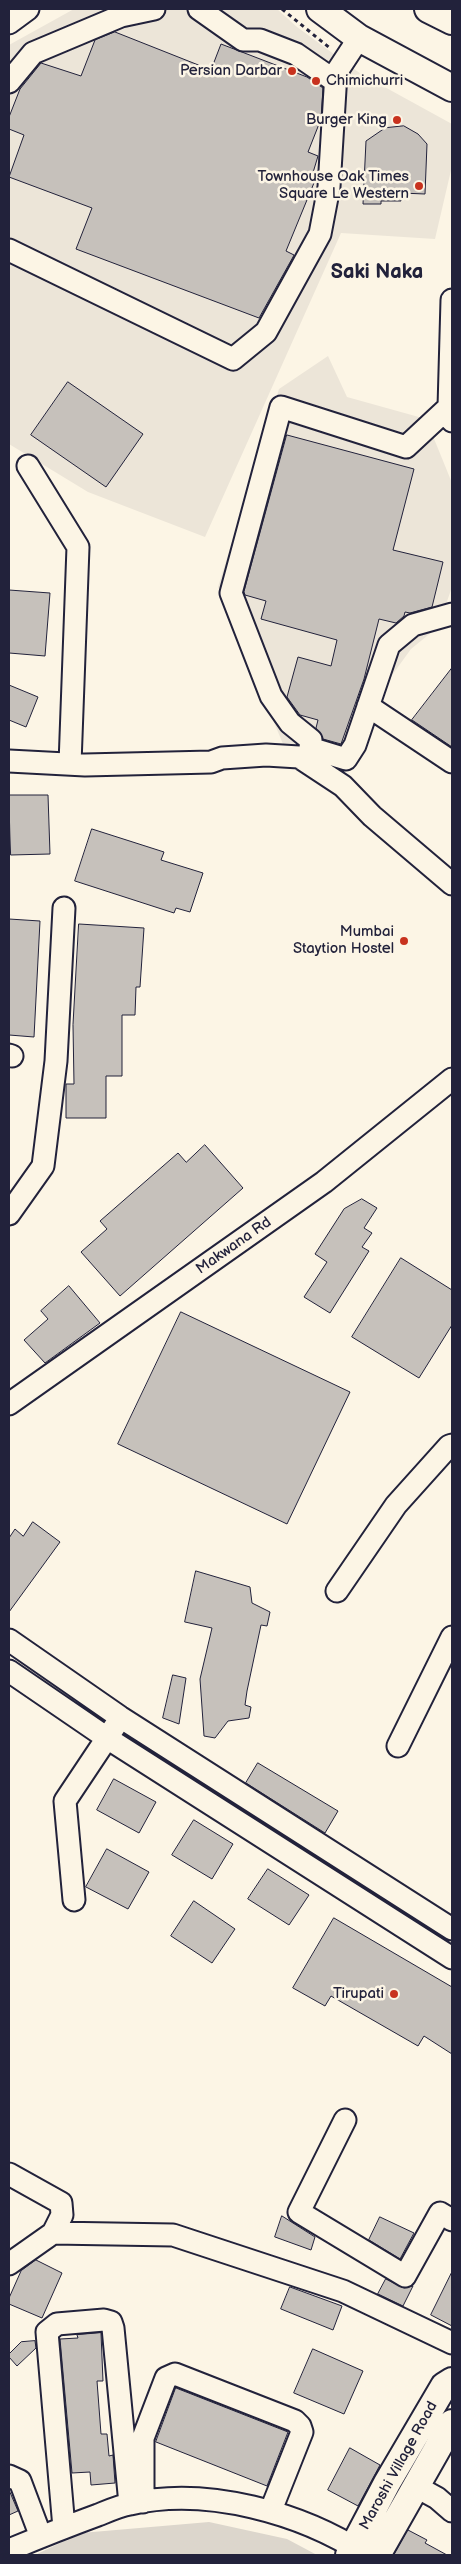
<!DOCTYPE html>
<html>
<head>
<meta charset="utf-8">
<style>
	body { margin:0 }
	#map { position:relative; width:461px; height:2564px; overflow:hidden; background:#fcf5e5; font-family:"Balsamiq Sans",sans-serif }
	canvas { display:block }
	.frame { position:absolute; inset:0; border:10px solid #22223b; pointer-events:none }
</style>
</head>
<body>
<div id="map">
<canvas width="461" height="2564"></canvas>
<div class="frame"></div>
</div>
<script>
const g = document.querySelector('canvas').getContext('2d');
g.lineJoin = 'round';
function fill(path, color) {
  g.fillStyle = color;
  g.fill(path, 'evenodd');
}
function trace(path, color, width, dash) {
  g.strokeStyle = color;
  g.lineWidth = width;
  g.lineCap = dash ? 'butt' : 'round';
  g.setLineDash(dash || []);
  g.stroke(path);
}
function label(font, color, halo, rows, align = 'center') {
  g.font = font + ' "Balsamiq Sans",sans-serif';
  g.lineWidth = 5;
  g.setLineDash([]);
  g.textBaseline = 'middle';
  g.strokeStyle = halo;
  g.fillStyle = color;
  for (const [text, x, y, turn = 0] of rows) {
    g.save();
    g.translate(x, y);
    g.rotate((+turn || 0) * Math.PI / 180);
    g.textAlign = isNaN(turn) ? turn : align;
    if (halo) g.strokeText(text, 0, 0);
    g.fillText(text, 0, 0);
    g.restore();
  }
}
const built = new Path2D(`
	M74,9H277L297,27L361,74L452,124V166L435,239L341,233L205,537L88,492L9,444V45Z
	M328,356L347,397L426,419L452,483V587L438,627L411,649L382,689L354,767L283,744L218,587L279,389Z`);
const green = new Path2D(`
	M209,2522L287,2539L317,2555H35L81,2533Z`);
const building = new Path2D(`
	M115,32L211,70L221,44L307,77L323,88L321,119L308,152L318,156L312,176L316,178L286,251L294,255L293,257L259,318L76,249L92,208L9,177L24,135L9,129V117L20,89L41,63L81,76L95,40Z
	M404,126L418,134L427,144L425,194L401,193V201H381V204H363L366,141L385,128Z
	M68,382L143,434L106,487L31,435Z
	M287,435L414,469L393,550L443,562L432,607L410,613L405,612L404,616L396,623L379,619L364,679L341,744L323,739L316,728L318,720L300,715L287,697L298,657L331,666L337,640L261,619L266,601L245,595L244,592Z
	M9,590L50,593L45,656L9,653Z
	M452,668V747L412,720Z
	M9,685L38,697L26,727L9,720Z
	M9,795H48L50,854L11,855Z
	M92,829L164,852L161,860L203,873L190,912L176,908L174,913L75,881Z
	M9,919L40,921L34,1037L9,1035Z
	M79,924L144,928L140,987H136L135,1015H122V1076H106V1118H66V1084H74L73,1025Z
	M205,1145L243,1188L120,1296L81,1252L107,1229L100,1221L178,1153L186,1162Z
	M362,1199L377,1208L364,1228L372,1233L362,1247L369,1251L330,1313L304,1297L327,1262L315,1254L344,1209Z
	M401,1258L452,1290V1325L419,1378L352,1337Z
	M69,1286L100,1323L45,1363L24,1340L48,1319L41,1311Z
	M181,1312L350,1392L287,1524L118,1444Z
	M33,1522L60,1542L9,1612V1538L15,1529L23,1536Z
	M196,1571L250,1587L252,1603L270,1612L267,1626L261,1625L247,1691L245,1705L251,1707L249,1718L228,1721L215,1738L204,1736L200,1679L212,1628L185,1622Z
	M173,1675L186,1678L179,1724L163,1718Z
	M258,1763L338,1811L325,1833L246,1783Z
	M114,1779L156,1802L139,1833L97,1810Z
	M194,1820L233,1844L212,1879L172,1855Z
	M107,1849L149,1872L128,1909L86,1887Z
	M268,1869L309,1895L289,1925L248,1899Z
	M194,1901L235,1929L212,1963L171,1936Z
	M334,1918L452,1987V2054L424,2036L418,2046L331,1996L325,2006L293,1988Z
	M282,2216L315,2237L311,2250L275,2237Z
	M380,2217L414,2233L400,2259L369,2240Z
	M36,2260L62,2273L42,2318L9,2304V2298L21,2271Z
	M452,2272V2326L431,2315Z
	M386,2279L404,2288L413,2286L403,2306L378,2294Z
	M290,2287L342,2306L333,2330L281,2309Z
	M101,2333L103,2381H97L101,2434H107L109,2456L113,2455L115,2483L91,2485L90,2472L72,2473L60,2339L78,2338L77,2335Z
	M35,2341L36,2348L17,2366L9,2357V2354L21,2342Z
	M313,2349L363,2371L344,2414L294,2393Z
	M176,2388L288,2432L267,2486L156,2442Z
	M350,2448L380,2465L358,2506L328,2490Z
	M9,2490L18,2511L9,2515Z
	M408,2530L427,2540L425,2543L447,2555H394Z`);
const path = new Path2D(`
	M282,9L331,49`);
const minor = new Path2D(`
	M199,9L243,40H260L296,54L335,81
	M9,23L28,9
	M9,82L33,53L121,16L154,9
	M9,250L233,359L266,332L320,234L329,187L336,73L359,38
	M452,300L449,407L452,421
	M449,407L406,447L281,407L231,593L271,696L290,723L311,740L310,748L346,759L355,745L389,645L413,625L452,614
	M28,466L78,547L70,764
	M368,706L452,762
	M9,761L85,765L211,762L222,758L266,755L299,757L343,786L372,816L452,884
	M9,1055L12,1056
	M9,1214L43,1166L56,1061L64,908
	M9,1404L324,1182L452,1079
	M337,1591L396,1505L449,1446L452,1445
	M9,1640L120,1717L452,1929
	M9,1671L107,1738L452,1958
	M398,1746L452,1637
	M74,1900L65,1801L115,1726
	M345,2120L299,2212L405,2276L440,2213L452,2220
	M9,2174L61,2203L62,2215L53,2233
	M9,2264L53,2233L173,2235L343,2291L452,2343
	M9,2476L20,2481L41,2537
	M415,2486L437,2498L452,2511
	M143,2502V2438L166,2378L175,2374L295,2421L300,2426L302,2432L271,2510
	M64,2528L47,2332L57,2324L104,2320L111,2322L113,2328L130,2504
	M9,2550C38,2538 68,2526 98,2515C108,2511 119,2506 130,2504C206,2486 302,2513 366,2555`);
const major = new Path2D(`
	M320,9L359,38L452,88
	M428,9L452,21
	M349,2555L387,2483L444,2386L452,2381
	M377,2555L452,2423`);
const markers = [
	[292,71,5,"#c8321e"],
	[316,81,5,"#c8321e"],
	[397,120,5,"#c8321e"],
	[419,186,5,"#c8321e"],
	[404,941,5,"#c8321e"],
	[394,1994,5,"#c8321e"]
];
const poiNames = [
	["Persian Darbar",282,71],
	["Chimichurri",326,81,"left"],
	["Burger King",387,120],
	["Townhouse Oak Times",409,177],
	["Square Le Western",409,194],
	["Mumbai",394,932],
	["Staytion Hostel",394,949],
	["Tirupati",384,1994]
];
const streetNames = [
	["Makwana Rd",234,1246,-35],
	["Maroshi Village Road",399,2466,-61]
];
const districtNames = [
	["Saki Naka",377,273]
];
fill(built, '#ece5d8');
fill(green, '#dcd6cc');
fill(building, '#c6c1bb');
trace(building, '#22223b', 1);
trace(minor, '#22223b', 25);
trace(major, '#22223b', 30);
trace(path, '#22223b', 3, [4, 4]);
trace(minor, '#fcf5e5', 21);
trace(major, '#fcf5e5', 26);
for (const [x, y, r, color] of markers) {
  const dot = new Path2D();
  dot.arc(x, y, r, 0, 2 * Math.PI);
  g.fillStyle = color;
  g.fill(dot);
  trace(dot, '#fcf5e5', 2);
}
label('15px', '#22223b', '#fcf5e5', poiNames, 'right');
label('15px', '#22223b', '#fcf5e5', streetNames);
label('bold 20px', '#22223b', '#fcf5e5', districtNames);
</script>
</body>
</html>
